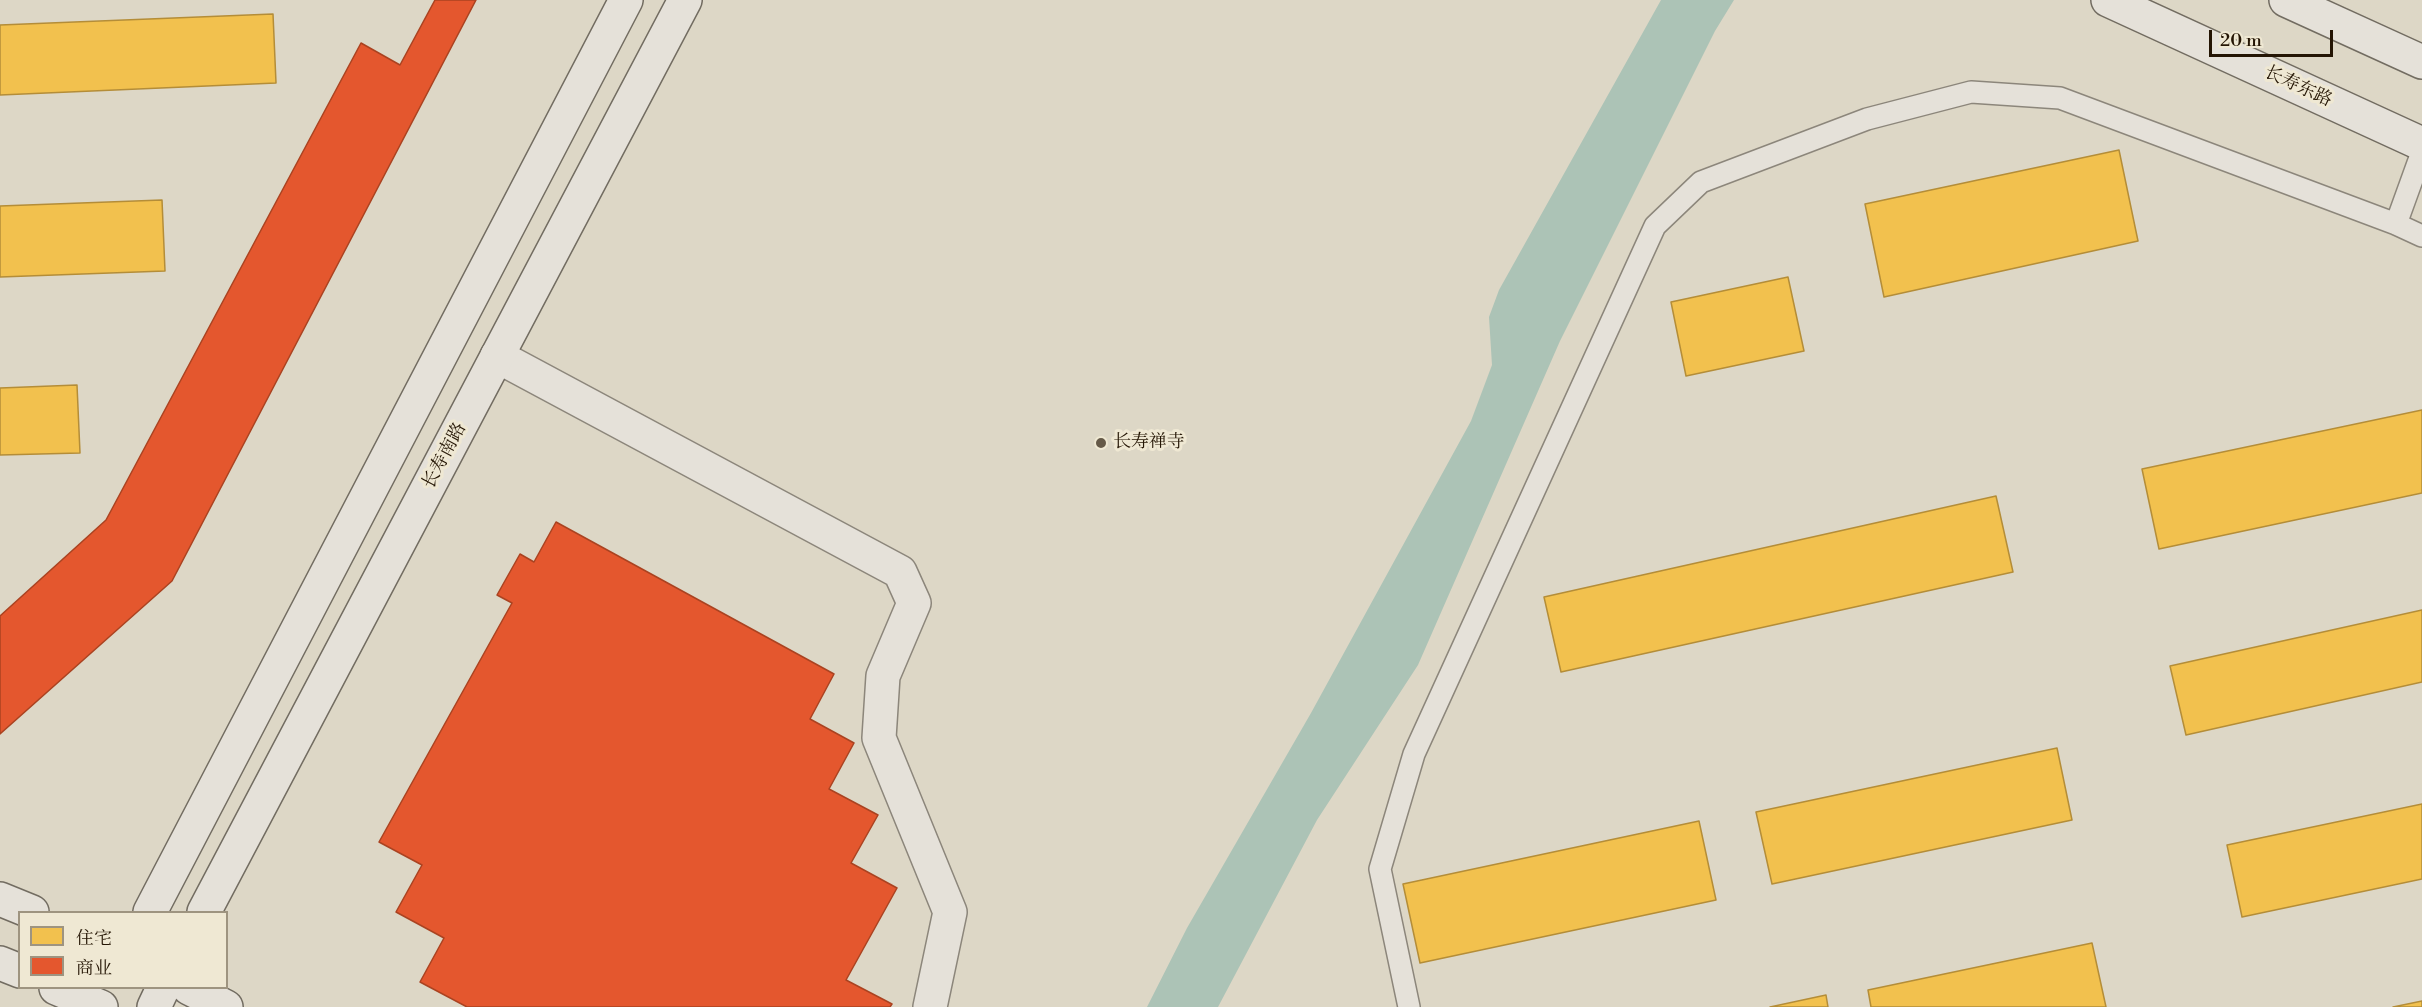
<!DOCTYPE html>
<html>
<head>
<meta charset="utf-8">
<style>
	body { margin:0 }
	#map { position:relative; width:2422px; height:1007px; overflow:hidden; background:#ddd7c6; font-family:"Libre Bodoni","Noto Serif SC",serif }
	canvas { display:block }
	.legend { position:absolute; left:18px; top:911px; width:210px; height:78px; box-sizing:border-box; background:#efe8d3; border:2px solid #9e9480; margin:0; padding:8px 10px; list-style:none; font-size:18px; color:#241504 }
	.legend li { display:flex; align-items:center; gap:12px; height:30px }
	.legend b { width:30px; border:2px solid #9e9480 }
	.scale { position:absolute; left:2209px; top:30px; width:124px; height:27px; box-sizing:border-box; border:3px solid #241504; border-top:0; padding-left:8px; font-size:18px; line-height:21px; white-space:nowrap; color:#241504; -webkit-text-stroke:4px #efe8d3; paint-order:stroke }
</style>
</head>
<body>
<div id="map">
<canvas width="2422" height="1007"></canvas>
<ul class="legend">
<li><b style="height:16px;background:#f2c14e"></b>住宅</li>
<li><b style="height:16px;background:#e4572e"></b>商业</li>
</ul>
<div class="scale">20 m</div>
</div>
<script>
const g = document.querySelector('canvas').getContext('2d');
g.lineJoin = 'round';
function fill(path, color) {
  g.fillStyle = color;
  g.fill(path, 'evenodd');
}
function trace(path, color, width, dash) {
  g.strokeStyle = color;
  g.lineWidth = width;
  g.lineCap = dash ? 'butt' : 'round';
  g.setLineDash(dash || []);
  g.stroke(path);
}
function label(font, color, halo, rows, align = 'center') {
  g.font = font + ' "Libre Bodoni","Noto Serif SC",serif';
  g.lineWidth = 6;
  g.setLineDash([]);
  g.textBaseline = 'middle';
  g.strokeStyle = halo;
  g.fillStyle = color;
  for (const [text, x, y, turn = 0] of rows) {
    g.save();
    g.translate(x, y);
    g.rotate((+turn || 0) * Math.PI / 180);
    g.textAlign = isNaN(turn) ? turn : align;
    if (halo) g.strokeText(text, 0, 0);
    g.fillText(text, 0, 0);
    g.restore();
  }
}
const water = new Path2D(`
	M1661,0H1734L1715,31L1560,341L1418,665L1317,820L1218,1007H1147L1187,928L1311,713L1471,421L1492,365L1489,317L1499,290Z`);
const homes = new Path2D(`
	M273,14L276,83L0,95V25Z
	M368,59L421,88L214,470L161,442Z
	M2119,150L2138,241L1884,297L1865,204Z
	M162,200L165,271L0,277V206Z
	M1788,277L1804,351L1686,376L1671,302Z
	M77,385L80,453L0,455V388Z
	M2422,410V493L2159,549L2142,469Z
	M1996,496L2013,572L1561,672L1544,597Z
	M119,528L160,575L0,718V634Z
	M2422,610V682L2186,735L2170,666Z
	M2057,748L2072,820L1772,884L1756,812Z
	M2422,804V879L2242,917L2227,845Z
	M1699,821L1716,900L1420,963L1403,884Z
	M2092,943L2106,1007H1871L1868,990Z
	M1826,995L1828,1007H1770Z
	M2422,1001V1007H2393Z`);
const shops = new Path2D(`
	M435,0H476L172,581L0,734V616L106,520L361,43L400,65Z
	M556,522L834,674L810,719L854,743L829,789L878,815L851,863L897,888L846,980L892,1004L890,1007H467L420,982L444,938L396,912L422,865L379,842L512,603L497,595L520,554L534,562Z`);
const lane = new Path2D(`
	M2396,224L2422,152
	M1409,1007L1380,869L1414,754L1655,226L1701,182L1867,119L1971,92L2060,98L2396,224L2422,236`);
const street = new Path2D(`
	M497,356L900,572L914,603L883,676L879,738L950,912L930,1007`);
const secondary = new Path2D(`
	M2108,0L2422,144
	M2286,0L2422,62
	M0,899L32,912
	M150,912L626,0
	M204,912L685,0
	M0,963L20,971
	M56,988L101,1007
	M189,988L226,1007
	M154,1007L163,988`);
const markers = [
	[1101,443,6,"#655948"]
];
const streetNames = [
	["长寿东路",2298,87,25],
	["长寿南路",445,456,-62]
];
const poiNames = [
	["长寿禅寺",1113,443]
];
fill(water, '#acc3b6');
fill(homes, '#f2c14e');
trace(homes, '#b48d38', 1.5);
fill(shops, '#e4572e');
trace(shops, '#aa4321', 1.5);
trace(lane, '#8c867b', 24);
trace(street, '#8c867b', 36);
trace(secondary, '#726c61', 36);
trace(lane, '#e5e1d9', 21);
trace(street, '#e5e1d9', 33);
trace(secondary, '#e5e1d9', 33);
for (const [x, y, r, color] of markers) {
  const dot = new Path2D();
  dot.arc(x, y, r, 0, 2 * Math.PI);
  g.fillStyle = color;
  g.fill(dot);
  trace(dot, '#efe8d3', 2);
}
label('18px', '#241504', '#efe8d3', streetNames);
label('18px', '#241504', '#efe8d3', poiNames, 'left');
</script>
</body>
</html>
